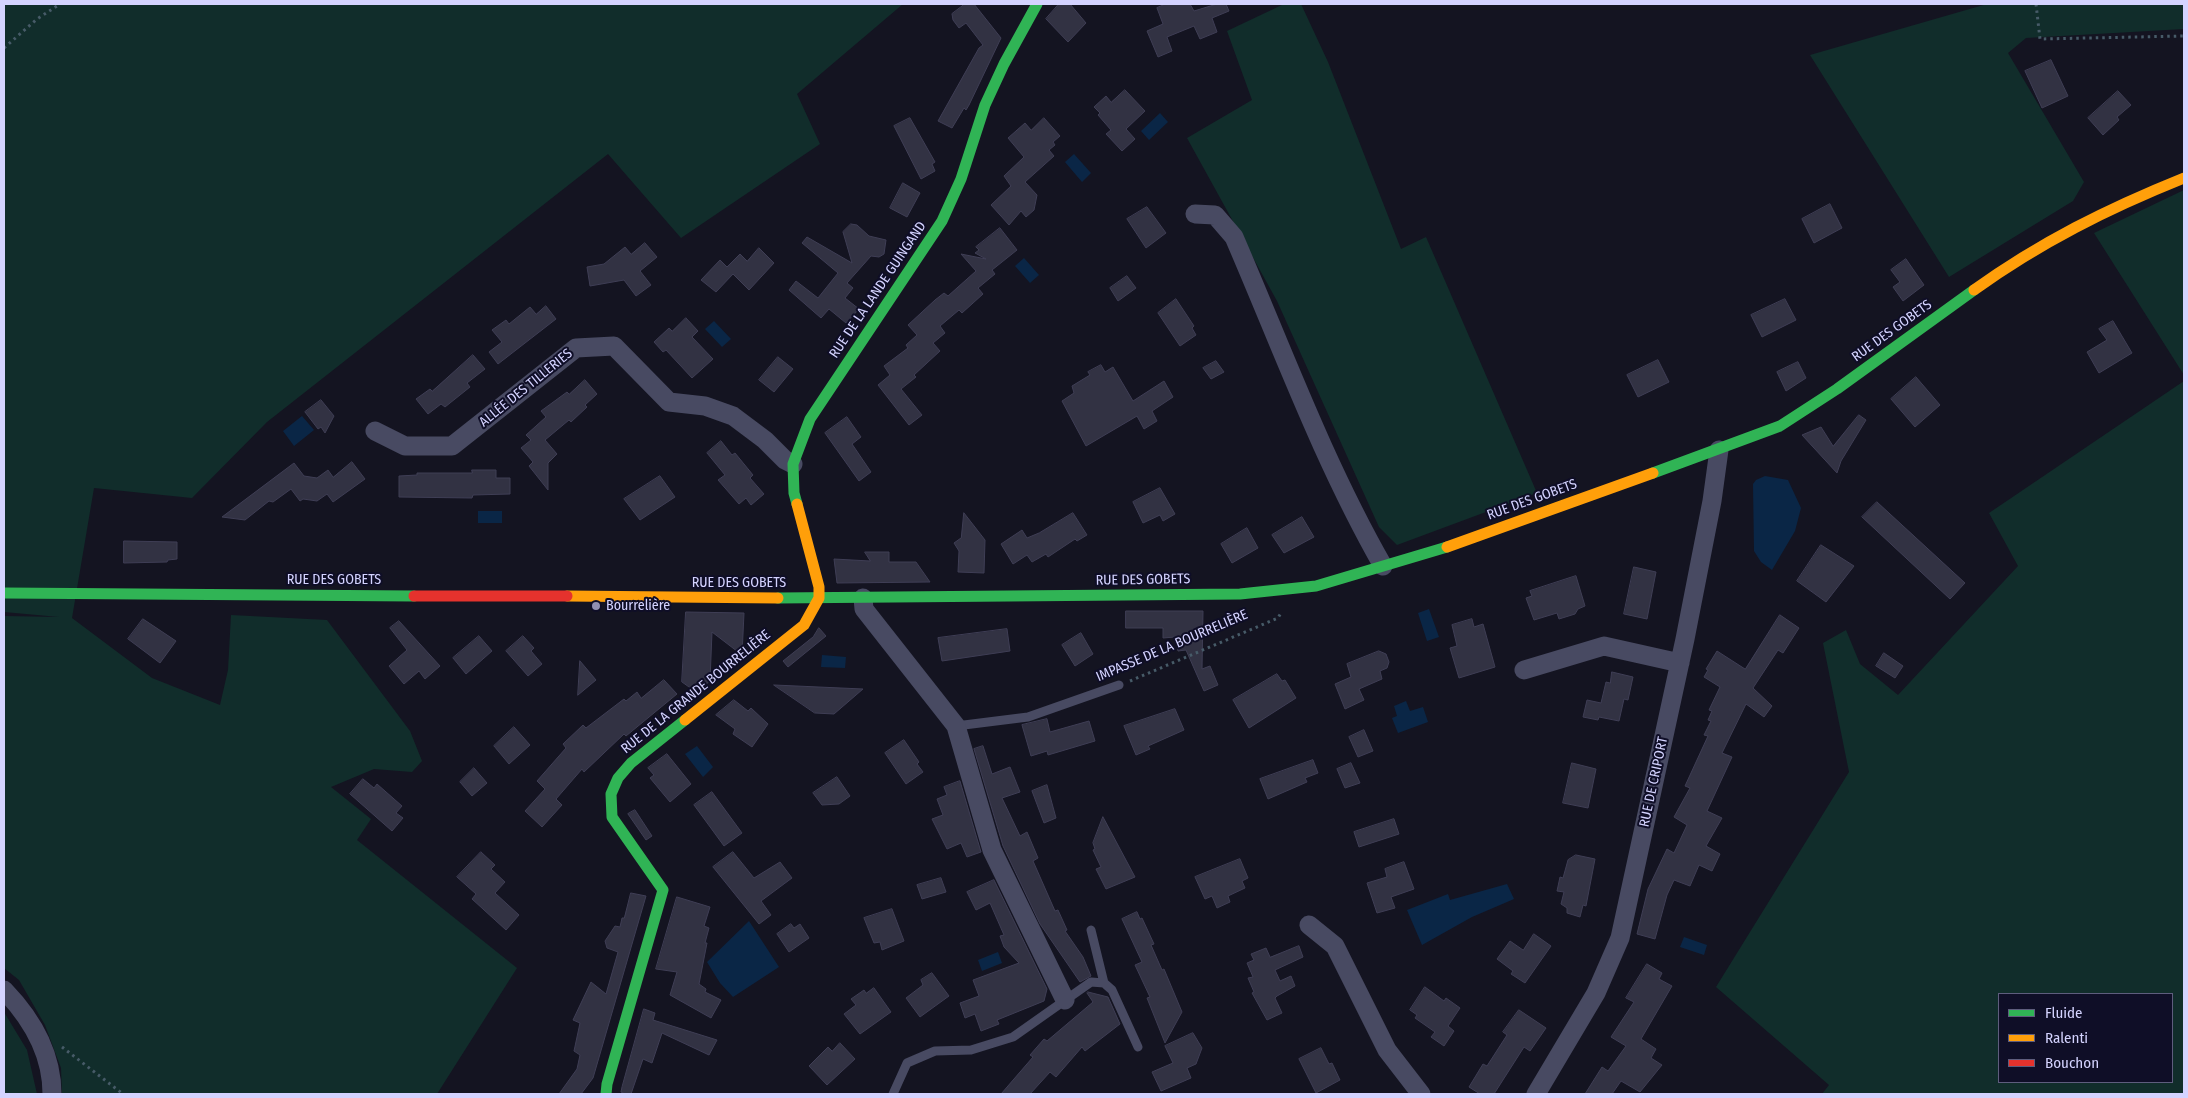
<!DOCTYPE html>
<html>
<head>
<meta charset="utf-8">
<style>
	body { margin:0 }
	#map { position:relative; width:2188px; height:1098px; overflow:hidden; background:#141421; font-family:"Fira Sans Condensed",sans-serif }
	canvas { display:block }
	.frame { position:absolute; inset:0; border:5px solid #d4d3ff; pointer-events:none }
	.legend { position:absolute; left:1998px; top:993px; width:175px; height:90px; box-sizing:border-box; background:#0f0e27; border:1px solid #5e5d7d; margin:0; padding:6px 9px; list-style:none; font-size:15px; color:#d4d3ff }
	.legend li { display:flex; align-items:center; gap:10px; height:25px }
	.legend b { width:25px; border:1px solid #5e5d7d }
</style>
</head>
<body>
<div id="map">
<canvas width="2188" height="1098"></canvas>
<div class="frame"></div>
<ul class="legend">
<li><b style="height:6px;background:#30b455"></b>Fluide</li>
<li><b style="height:6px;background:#ff9f0a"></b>Ralenti</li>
<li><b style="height:6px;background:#e5322d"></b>Bouchon</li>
</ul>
</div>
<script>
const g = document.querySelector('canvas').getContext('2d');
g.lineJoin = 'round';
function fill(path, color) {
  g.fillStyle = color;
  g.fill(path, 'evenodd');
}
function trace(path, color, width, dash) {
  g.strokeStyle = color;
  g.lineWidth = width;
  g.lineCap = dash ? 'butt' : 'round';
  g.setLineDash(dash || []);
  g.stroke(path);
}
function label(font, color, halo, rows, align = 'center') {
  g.font = font + ' "Fira Sans Condensed",sans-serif';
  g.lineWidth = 4;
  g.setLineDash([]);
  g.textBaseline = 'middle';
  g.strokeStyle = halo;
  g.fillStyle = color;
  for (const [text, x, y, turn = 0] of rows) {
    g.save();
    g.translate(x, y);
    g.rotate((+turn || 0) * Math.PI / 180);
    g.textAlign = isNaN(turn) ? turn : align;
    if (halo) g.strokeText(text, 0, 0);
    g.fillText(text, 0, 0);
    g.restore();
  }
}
const green = new Path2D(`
	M4,4H903L797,94L820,144L681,238L608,154L267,422L192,498L94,488L72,618L152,678L220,705L228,670L231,615L327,620L410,731L422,761L412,772L374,769L331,787L371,819L357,840L517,968L437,1094H62L61,1068L45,1025L19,980L4,968V616L59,617L4,612Z
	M1284,4H1301L1328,62L1401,249L1426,237L1537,493L1397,545L1379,527L1277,301L1187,138L1252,100L1227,31Z
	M1987,4H2184V29L2026,38L2008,53L2084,182L2073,201L1949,277L1810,55Z
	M2184,190V375L2094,233Z
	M2184,381V1094H1822L1829,1085L1716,987L1849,772L1823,643L1846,630L1860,664L1898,695L2018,566L1989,513ZM1999,994H2172V1082H1999Z
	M4,1012L27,1050L37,1094H4Z`);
const water = new Path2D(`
	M1160,113L1168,122L1149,140L1141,131Z
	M1074,154L1091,173L1082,182L1065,162Z
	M1024,258L1039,275L1030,283L1015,266Z
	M714,321L731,339L722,347L705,329Z
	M302,416L314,430L294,446L283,431Z
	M1765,476L1788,480L1801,508L1795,531L1772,570L1761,562L1754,551L1753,484L1756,480Z
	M478,511H502V523H478Z
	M1429,609L1439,637L1427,641L1418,613Z
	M822,655L846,657L845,668L821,667Z
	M1406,701L1410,711L1423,707L1428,722L1398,733L1392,718L1397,716L1394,706Z
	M697,746L713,767L703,777L685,754Z
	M1507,884L1514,899L1472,917L1422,945L1407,910L1448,894L1450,900Z
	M749,921L779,967L733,997L720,983L707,962Z
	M1684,937L1707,945L1704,955L1680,947Z
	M998,952L1002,963L982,971L978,960Z`);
const building = new Path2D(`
	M965,4H974L1001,38L969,105L966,110L964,108L952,128L938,121L979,48L983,45L966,23L959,28L953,20L952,14Z
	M1059,4H1070L1086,23L1068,42L1046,19Z
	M1166,4H1190L1194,11L1217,4H1226L1229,11L1212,18L1217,32L1200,39L1194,26L1167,37L1172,51L1158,57L1147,31L1163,24L1157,8Z
	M2051,60L2068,96L2042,108L2025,71Z
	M1125,90L1145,111L1126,129L1135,139L1122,151L1106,134L1111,130L1098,115L1100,113L1094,107L1106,96L1111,102Z
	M2118,91L2131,105L2117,117L2119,120L2103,135L2088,118Z
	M910,118L935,162L932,164L935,171L921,179L894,126Z
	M1044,118L1060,136L1053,142L1055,145L1049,150L1054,156L1025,182L1037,195L1034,210L1026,217L1021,211L1009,225L991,205L1011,186L1004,176L1024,157L1008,138L1025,123L1031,130Z
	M903,183L920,193L907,217L890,208Z
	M1830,204L1842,228L1814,243L1802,219Z
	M1147,207L1166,233L1146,248L1127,219Z
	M851,224L857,225L869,236L886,240L884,254L879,257L871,256L847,283L853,288L845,298L859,309L846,323L829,309L821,318L789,290L796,281L818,298L838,273L802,243L807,237L852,263L843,232Z
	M1000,228L1017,250L992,270L995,274L978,288L983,294L962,313L959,310L940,326L945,333L933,343L940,351L914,375L916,377L901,389L922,415L909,425L878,385L890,375L884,366L908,348L906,345L917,335L908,325L935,300L944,293L948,296L976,271L961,254L986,259L975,253L979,250L976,247Z
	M645,243L657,257L640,271L651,285L636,296L624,280L590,286L587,267L604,264L625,247L631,254Z
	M759,248L774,263L749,290L733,274L716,292L701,280L720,260L727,267L740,254L747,261Z
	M1906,259L1924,285L1903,301L1893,287L1900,282L1891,270Z
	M1127,276L1136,288L1118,301L1110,288Z
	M1176,299L1194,326L1192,328L1196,335L1180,346L1158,313Z
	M1785,299L1796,320L1762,337L1751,315Z
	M546,306L556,319L498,364L489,352L502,342L492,330L506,320L509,324L530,307L536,314Z
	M686,318L698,331L692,337L713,359L692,378L666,350L663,352L654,342L669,328L672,331Z
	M2113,321L2132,353L2099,373L2087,352L2107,340L2099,329Z
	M473,355L485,369L467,383L470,387L445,407L441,404L428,414L416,399L430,389L432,391Z
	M778,357L793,369L774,392L759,380Z
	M1658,360L1669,382L1638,397L1627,375Z
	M1216,361L1224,372L1211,379L1203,368Z
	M1798,362L1806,378L1786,391L1777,372Z
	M1101,365L1105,372L1113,367L1133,401L1164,381L1173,397L1152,411L1157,421L1144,429L1137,416L1086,446L1062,401L1074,393L1072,386L1090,375L1088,372Z
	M1916,377L1940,405L1915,427L1891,399Z
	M585,380L597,394L585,405L587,407L571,422L569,420L545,440L557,454L548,463V490L529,466L533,462L521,448L531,440L526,435L546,417L541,411L567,392L569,394Z
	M321,400L334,416L325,433L321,427L318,429L305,412Z
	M1859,415L1866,420L1841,461L1837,473L1802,435L1821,427L1833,446Z
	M847,417L861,437L852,444L871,472L859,481L825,433Z
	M721,441L732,455L735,453L753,475L750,478L764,494L751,505L746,498L739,504L718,480L725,475L707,453Z
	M352,462L365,479L333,502L327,494L317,501L303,499L300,501L291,489L273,502L269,501L245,520L222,517L294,463L304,476L317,478L328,470L333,477Z
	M472,470H496V478H510V494L473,495L472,498L399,497V476L417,475V473H472Z
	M660,476L675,497L640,520L624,499Z
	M1160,488L1175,514L1163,521L1160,515L1143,523L1133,502Z
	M1877,502L1965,583L1950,599L1862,517Z
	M964,513L985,540L984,573L958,572L959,551L954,543L961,538Z
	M1073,513L1087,535L1077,541L1075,539L1048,557L1046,554L1032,562L1027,555L1013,564L1001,544L1022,530L1027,538L1039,533Z
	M1302,517L1314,537L1284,553L1272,535Z
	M1247,528L1258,548L1232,563L1221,544Z
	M124,541L177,542V559L168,560L167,562L124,563Z
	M1821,545L1854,566L1826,602L1797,581Z
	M865,552H889V562H916L930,582L837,583L834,559L870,561Z
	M1634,567L1656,572L1647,619L1624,614Z
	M1576,576L1585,606L1578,609L1575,614L1559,619L1557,613L1534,620L1526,598L1532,596L1530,591Z
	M1126,611H1203L1202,669L1210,666L1218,685L1204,691L1186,650L1178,651L1175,637L1163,638V628H1126Z
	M686,612L744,613L742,655L712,632L710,681L696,692L682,682Z
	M1780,615L1799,628L1783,653L1778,650L1753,688L1772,706L1764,717L1746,704L1722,753L1732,757L1707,811L1722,818L1706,846L1720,854L1712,871L1699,865L1690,886L1674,880L1667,895L1655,939L1637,934L1648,889L1667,849L1674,853L1687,825L1674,817L1690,788L1685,786L1708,736L1704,735L1711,721L1708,720L1712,711L1709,710L1720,687L1704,677L1708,670L1706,669L1717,651L1745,669Z
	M143,619L176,641L160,663L128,639Z
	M1472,619L1474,627L1483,624L1495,667L1459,678L1450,648L1457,646L1452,625Z
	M399,621L440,666L425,679L419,671L404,684L389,666L407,650L390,628Z
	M819,628L826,636L788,667L783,661L813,637Z
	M1007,629L1010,651L942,661L938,638Z
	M1081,633L1093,654L1075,666L1062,645Z
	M479,636L492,651L466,674L453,658Z
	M523,636L534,648L531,651L542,664L528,676L506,651Z
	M1379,651L1386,654L1389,662L1387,668L1380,671L1382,679L1359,689L1364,700L1345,709L1335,684L1351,677L1347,664Z
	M1884,653L1903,666L1895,678L1876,666Z
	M580,661L596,680L578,695Z
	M1612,672L1633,677L1628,700L1624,699L1619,721L1599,717L1598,720L1583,717L1587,700L1601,703L1606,682L1610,683Z
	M1277,674L1282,681L1285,680L1296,698L1249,728L1233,700Z
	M664,680L677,694L626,736L624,734L584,772L582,769L556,799L562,805L542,827L525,811L545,789L537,781L566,748L563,744L583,725L586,728L624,699L626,701L637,692L641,698Z
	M774,685L863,689L834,714L815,713Z
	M734,700L748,711L751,708L768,724L752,747L733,734L735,729L716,715Z
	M1175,709L1184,730L1148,746L1150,749L1136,755L1124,726Z
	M1047,719L1050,732L1089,721L1095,741L1048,755L1047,751L1031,756L1022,725Z
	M514,727L530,745L509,764L494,746Z
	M1364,730L1373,751L1358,757L1349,737Z
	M904,740L919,762L917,764L923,772L906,784L885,753Z
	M983,746L992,774L1010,767L1020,792L1002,798L1020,836L1027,832L1038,858L1033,861L1055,911L1058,910L1067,930L1065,931L1083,957L1091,976L1080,982L1040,924L1003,846L974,749Z
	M667,754L691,784L670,802L650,778L654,775L648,768Z
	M1313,760L1318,773L1305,778L1307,782L1268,799L1260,779Z
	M1351,763L1360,783L1345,788L1337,769Z
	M1572,763L1596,769L1588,808L1563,803Z
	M474,768L487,783L472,796L460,782Z
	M837,777L850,796L839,804L822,805L813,793Z
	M363,779L374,788L377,784L402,806L396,813L403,818L392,831L350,794Z
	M960,781L981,852L967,857L961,843L947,849L932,819L943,815L937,799L947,795L944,787Z
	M1047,785L1056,818L1044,823L1032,791Z
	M712,792L742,833L724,846L694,805Z
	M635,810L652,836L646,840L628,814Z
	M1103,817L1135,877L1106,889L1096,869L1101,867L1093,850L1095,849L1093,843Z
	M1394,819L1399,834L1359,847L1354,832Z
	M481,852L495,865L491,869L505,882L495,893L519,915L506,930L472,899L476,894L457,877Z
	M733,852L754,878L780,862L792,878L761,901L771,915L759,924L713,867Z
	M1576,855L1595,859L1586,906L1583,905L1580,917L1567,913V908L1561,904L1564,892L1557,891L1560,877L1563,878L1568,860Z
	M1240,859L1248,878L1242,881L1245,888L1228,896L1230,902L1217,908L1212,896L1205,899L1195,877Z
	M1404,862L1414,889L1391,897L1395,908L1377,913L1367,883L1387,877L1385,869Z
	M941,878L946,892L922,899L917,885Z
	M994,880L1047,989L1044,1001L997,1020L999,1024L981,1031L975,1014L965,1018L960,1003L979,996L973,980L1019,963L1004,947L1000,936L1004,935L990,903L976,910L967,892Z
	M631,893L646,896L593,1078L581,1094H559L577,1069L580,1055L574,1051L580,1023L573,1020L591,982L606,994L618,952L607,948L605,941L615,926L620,927L622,918H624Z
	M677,897L710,907L704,926L709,928L705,943H707L699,984L706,989L705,992L721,1000L711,1018L670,995L677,972L656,969Z
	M892,909L904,941L882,950L880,942L874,943L864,918Z
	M1137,912L1140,919L1142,918L1154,944L1151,945L1162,970L1164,969L1182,1012L1165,1043L1147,998L1150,997L1135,965L1142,962L1122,919Z
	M791,924L794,928L800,924L809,938L789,952L777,934Z
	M1534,934L1551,946L1525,983L1511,974L1513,971L1497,959L1510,941L1523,950Z
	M1299,946L1303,957L1275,970L1280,981L1291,976L1295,986L1277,996L1275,998L1282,1013L1267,1020L1252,993L1254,992L1248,978L1253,977L1247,963L1254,960L1251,954L1266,948L1270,957Z
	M1647,964L1662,973L1659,979L1672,986L1641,1039L1656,1049L1651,1058L1662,1065L1640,1092L1621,1081L1612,1094H1585L1602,1067L1608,1071L1626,1046L1611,1037L1634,1002L1626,998Z
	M932,973L949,996L920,1017L906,998L923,985L921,980Z
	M1425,987L1444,1001L1446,998L1460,1008L1448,1026L1454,1031L1444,1046L1431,1037L1435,1032L1415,1018L1417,1015L1410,1010Z
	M874,988L891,1012L860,1034L844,1014L856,1005L851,999L864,990L866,993Z
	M1088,992L1108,997L1120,1024L1085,1051L1082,1047L1056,1077L1050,1072L1030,1094H1001L1033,1057L1030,1055L1044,1039L1047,1041L1093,1002L1087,993Z
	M644,1009L655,1013L653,1020L717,1040L709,1055L662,1033L652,1063L643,1059L631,1094H625L621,1092L622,1087Z
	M1519,1010L1546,1028L1530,1051L1524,1047L1494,1094H1480L1469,1087L1483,1064L1487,1066L1507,1035L1503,1032Z
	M1193,1033L1202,1048L1196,1064L1187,1068L1191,1078L1161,1091L1152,1072L1173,1063L1165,1046Z
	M840,1043L855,1059L827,1085L809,1066L828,1047L832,1051Z
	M1321,1048L1329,1064L1332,1063L1340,1080L1316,1093L1299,1059Z`);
const path = new Path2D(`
	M2036,4L2040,39L2184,36
	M4,48L37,19L60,4
	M1130,681L1278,618L1282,611
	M62,1047L123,1094`);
const lane = new Path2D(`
	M956,726L1028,717L1119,685
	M1091,930L1104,983
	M893,1094L907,1063L935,1051L971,1050L1013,1037L1091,982L1104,983L1112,990L1138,1047`);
const street = new Path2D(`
	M1195,214L1215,215L1234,237C1282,348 1323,461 1383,566
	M375,431L405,446H452L576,348L614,346L669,402L705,406L733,416L765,440L785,460L793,464
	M863,598L864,609L956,726L992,850L1065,1000
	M1524,670L1604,646L1680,663
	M1309,925L1335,946L1387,1050L1421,1094
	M4,990C32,1019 52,1053 52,1094
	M1536,1094L1596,993L1620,938L1685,639L1712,501L1719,450`);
const fast = new Path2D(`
	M1653,473L1780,426L1837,389L1974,290
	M797,504L794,493L793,464L810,419L942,221L961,179L985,105L1004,64L1037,4
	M4,593L414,596
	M778,598L1240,594L1316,586L1447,547
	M606,1094L607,1084L663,890L612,817L611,794L618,778L631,763L685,720`);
const slow = new Path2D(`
	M1974,290C2041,242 2107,209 2184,178
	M1447,547L1653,473
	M567,596L778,598
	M685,720L804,625L819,598V587L797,504`);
const jam = new Path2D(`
	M414,596H567`);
const markers = [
	[596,606,5,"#9190b1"]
];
const streetNames = [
	["RUE DE LA LANDE GUINGAND",878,290,-56],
	["RUE DES GOBETS",1892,331,-36],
	["ALLÉE DES TILLERIES",526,388,-39],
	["RUE DES GOBETS",1532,500,-20],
	["RUE DES GOBETS",334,580],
	["RUE DES GOBETS",1143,580,-1],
	["RUE DES GOBETS",739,583],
	["IMPASSE DE LA BOURRELIÈRE",1172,646,-23],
	["RUE DE LA GRANDE BOURRELIÈRE",696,692,-39],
	["RUE DE CRIPORT",1654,782,-78]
];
const poiNames = [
	["Bourrelière",606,606]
];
fill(green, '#112d2b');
fill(water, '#0a2646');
fill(building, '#323243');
trace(building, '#3f3e55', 1);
trace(path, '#475b68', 3, [2.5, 4]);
trace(lane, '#484a62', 9);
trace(street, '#484a62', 19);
trace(fast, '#30b455', 11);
trace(slow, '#ff9f0a', 11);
trace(jam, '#e5322d', 11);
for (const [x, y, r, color] of markers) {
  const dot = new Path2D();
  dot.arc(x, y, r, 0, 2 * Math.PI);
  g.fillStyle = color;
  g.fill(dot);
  trace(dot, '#0f0e27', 2);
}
label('14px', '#d4d3ff', '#0f0e27', streetNames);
label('14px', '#d4d3ff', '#0f0e27', poiNames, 'left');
</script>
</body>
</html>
